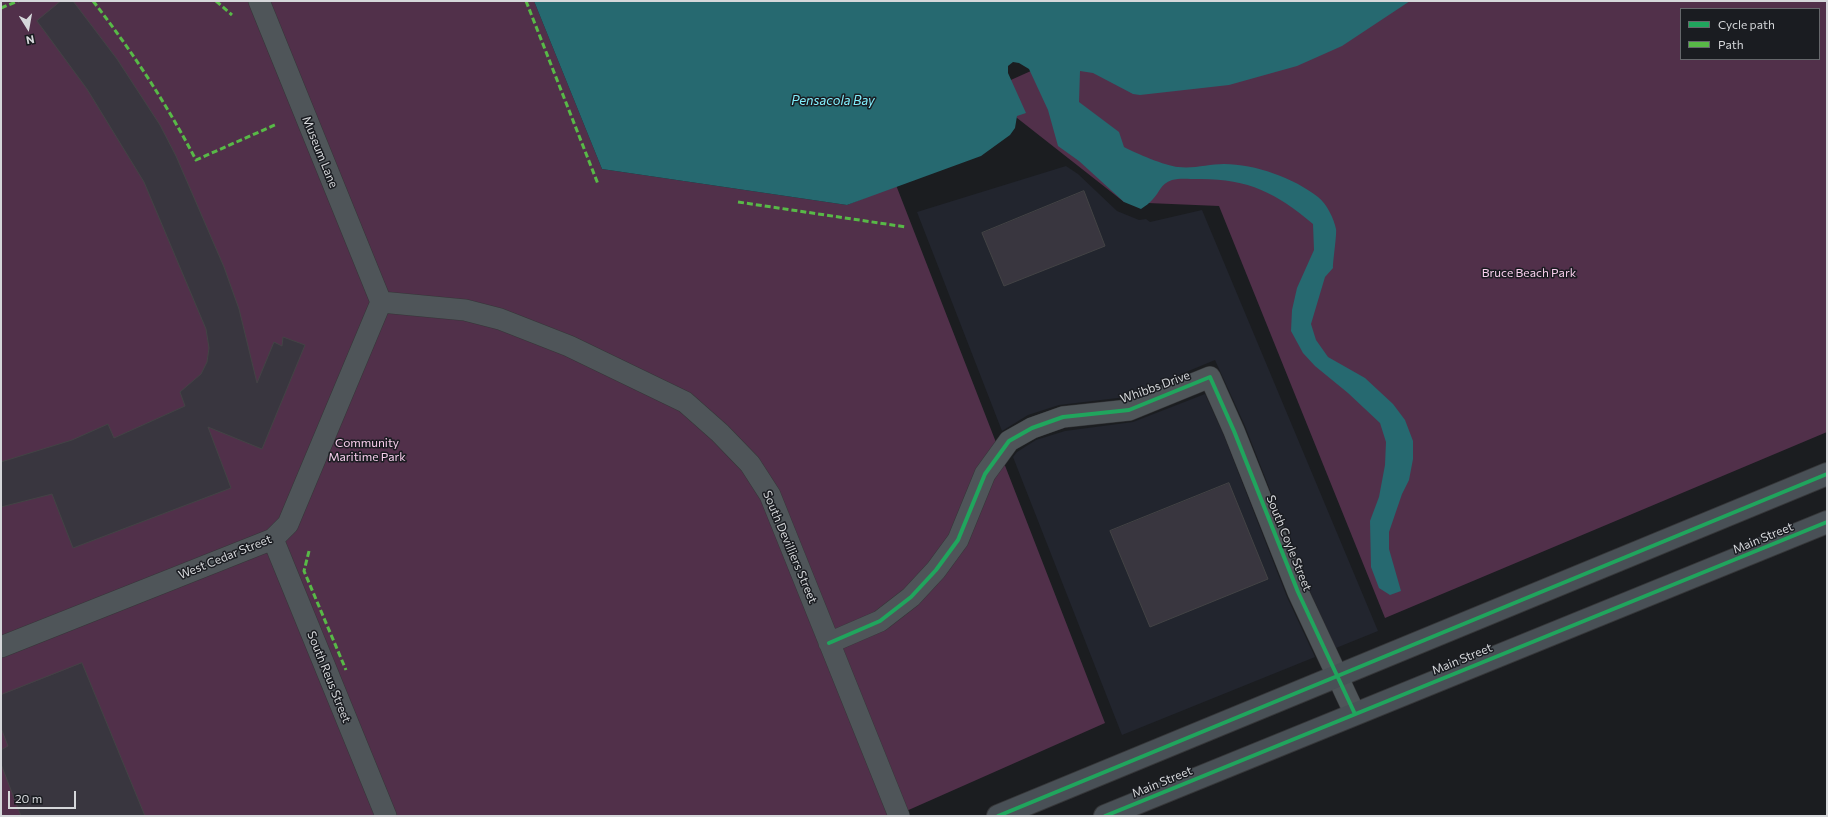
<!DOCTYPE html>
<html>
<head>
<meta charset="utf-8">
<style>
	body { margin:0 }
	#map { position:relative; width:1828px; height:817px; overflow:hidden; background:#1b1d20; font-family:Commissioner,sans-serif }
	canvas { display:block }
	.frame { position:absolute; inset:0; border:2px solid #d5d7da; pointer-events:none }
	.legend { position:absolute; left:1680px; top:8px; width:140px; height:52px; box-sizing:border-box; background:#1a1c21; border:1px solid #65676b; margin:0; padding:5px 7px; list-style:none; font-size:12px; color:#d5d7da }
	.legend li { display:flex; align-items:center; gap:8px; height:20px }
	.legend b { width:20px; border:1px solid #65676b }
	.north { position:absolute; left:8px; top:8px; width:40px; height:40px; -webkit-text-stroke:3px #1a1c21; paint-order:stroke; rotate:169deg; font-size:11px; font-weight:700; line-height:16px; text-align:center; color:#d5d7da }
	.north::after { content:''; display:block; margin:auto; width:14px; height:18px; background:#d5d7da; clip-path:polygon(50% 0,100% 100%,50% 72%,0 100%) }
	.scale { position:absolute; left:8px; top:791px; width:68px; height:18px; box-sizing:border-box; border:2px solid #d5d7da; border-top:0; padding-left:5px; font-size:12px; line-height:14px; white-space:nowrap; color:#d5d7da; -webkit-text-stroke:3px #1a1c21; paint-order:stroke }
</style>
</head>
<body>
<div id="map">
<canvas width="1828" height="817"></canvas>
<div class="frame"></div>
<ul class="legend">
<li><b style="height:5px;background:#20a55d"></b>Cycle path</li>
<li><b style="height:5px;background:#58b947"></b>Path</li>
</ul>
<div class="north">N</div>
<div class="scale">20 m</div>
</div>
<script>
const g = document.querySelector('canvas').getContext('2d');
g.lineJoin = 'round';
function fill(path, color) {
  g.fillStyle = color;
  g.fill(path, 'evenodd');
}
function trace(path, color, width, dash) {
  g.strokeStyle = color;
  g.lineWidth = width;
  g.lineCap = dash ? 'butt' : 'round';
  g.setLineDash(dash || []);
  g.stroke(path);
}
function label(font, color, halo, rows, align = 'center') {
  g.font = font + ' Commissioner,sans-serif';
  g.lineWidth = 3;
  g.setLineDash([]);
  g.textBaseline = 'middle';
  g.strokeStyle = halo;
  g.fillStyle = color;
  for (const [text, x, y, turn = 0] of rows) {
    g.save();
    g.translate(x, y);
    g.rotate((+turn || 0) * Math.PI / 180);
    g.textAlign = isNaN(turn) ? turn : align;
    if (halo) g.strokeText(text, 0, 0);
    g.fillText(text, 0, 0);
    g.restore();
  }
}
const built = new Path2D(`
	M1066,166L1078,174L1117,211L1139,220L1146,219L1150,222L1202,210L1378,631L1336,648L1308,587L1245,426L1215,360L1126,397L1059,405L1028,415L1002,431L917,212Z
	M1205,394L1224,436L1287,597L1315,657L1122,735L1013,457L1017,452L1036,440L1065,431L1133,422Z`);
const green = new Path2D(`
	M1,1H534L602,169L847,205L896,185L1105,723L895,816H1Z
	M1250,1H1827V432L1385,618L1219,206L1124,202L984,92L1109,36ZM1681,9H1819V59H1681Z`);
const water = new Path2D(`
	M534,1H1410L1342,46L1297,66L1229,85L1140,95L1133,94L1093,73L1080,71L1079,102L1119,132L1124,147C1135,153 1166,166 1178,167C1194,169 1209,164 1224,164C1255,164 1294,178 1318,197C1327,204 1334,219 1336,229C1337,234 1333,260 1333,268L1325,277L1311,324L1316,340L1328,357L1365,378L1393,404L1405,420L1413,441V459L1409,480L1402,494L1389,532V549L1401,591L1390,595L1379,588L1371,567L1370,521L1379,497L1385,465L1386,442L1380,423L1348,393L1315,366L1303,353L1291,331L1292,310L1297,288L1314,250L1313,224C1276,192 1246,178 1196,179C1189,179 1179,178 1172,180C1160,184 1160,192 1153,199C1150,203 1145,206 1141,209L1124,202L1079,161L1058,146L1048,110L1029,69L1019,63L1013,62L1008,66V73L1026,113L1017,116L1015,128L1010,135L981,156L847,205L602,169Z`);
const building = new Path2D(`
	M61,1H73L117,59L160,125L176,156L224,267L239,309L257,383L274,342L282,346L283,337L305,345L262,449L208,427L231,488L73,548L52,494L1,507V462L72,440L108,424L114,438L185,406L180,392L201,374L207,362L209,348L206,329L144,182L87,89L37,21Z
	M1084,191L1105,246L1004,286L982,233Z
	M1229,483L1268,579L1150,627L1110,531Z
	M82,663L145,816H21L1,764V750L8,746L1,728V695Z`);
const street = new Path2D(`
	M259,1L381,302
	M381,302L465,310L500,319L569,346L685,402L720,433L750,464L770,495L899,816
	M273,539L386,816
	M829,643L880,621L911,597L936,570L958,540L985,474L1009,441L1032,428L1063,417L1129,410L1210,377L1234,431L1298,592L1355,714
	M1,647L273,539L288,524L381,302`);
const secondary = new Path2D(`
	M998,816L1827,474
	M1105,816L1827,522`);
const quiet = new Path2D(`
	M93,1C132,51 166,103 196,160L277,124
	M216,1L232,15
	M526,1L598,184
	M1,8L18,1
	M738,202L906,227
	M309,551L304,571L346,670`);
const cycleway = new Path2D(`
	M829,643L880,621L911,597L936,570L958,540L985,474L1009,441L1032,428L1063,417L1129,410L1210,377L1234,431L1298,592L1355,714
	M998,816L1827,474
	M1105,816L1827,522`);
const streetNames = [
	["Museum Lane",320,152,68],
	["Whibbs Drive",1155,387,-20],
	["Main Street",1763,538,-22],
	["South Coyle Street",1289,543,68],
	["South Devilliers Street",790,547,67],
	["West Cedar Street",225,557,-22],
	["Main Street",1462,659,-22],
	["South Reus Street",329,677,68],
	["Main Street",1162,782,-22]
];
const parkNames = [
	["Bruce Beach Park",1529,273],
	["Community",367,443],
	["Maritime Park",367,457]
];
const waterNames = [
	["Pensacola Bay",833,101]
];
fill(built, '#22252e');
fill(green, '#51304a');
fill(water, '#266970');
fill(building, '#39363f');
trace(building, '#434345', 1);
trace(street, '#363739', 22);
trace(secondary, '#363739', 24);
trace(street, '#4f5559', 21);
trace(secondary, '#495056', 22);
trace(quiet, '#58b947', 3, [6, 3]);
trace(cycleway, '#20a55d', 4);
label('12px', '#d5d7da', '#1a1c21', streetNames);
label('12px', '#f7ceec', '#1a1c21', parkNames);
label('italic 13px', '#83f0fe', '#1a1c21', waterNames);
</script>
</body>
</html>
